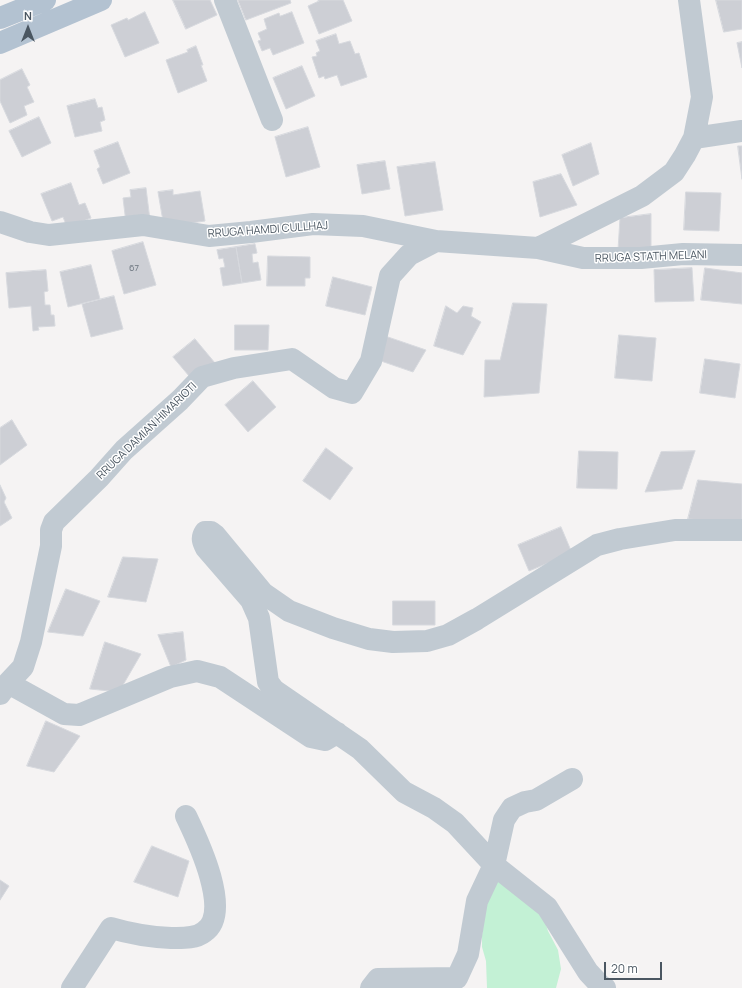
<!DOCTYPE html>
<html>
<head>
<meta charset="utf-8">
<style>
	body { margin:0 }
	#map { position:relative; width:742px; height:988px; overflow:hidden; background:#f5f3f3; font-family:Manrope,sans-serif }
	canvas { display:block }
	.north { position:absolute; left:8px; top:8px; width:40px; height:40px; -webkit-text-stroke:3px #fff; paint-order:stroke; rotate:0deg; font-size:11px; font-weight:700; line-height:16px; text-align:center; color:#4a5661 }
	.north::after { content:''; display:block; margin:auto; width:14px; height:18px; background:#4a5661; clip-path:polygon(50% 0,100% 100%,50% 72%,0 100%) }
	.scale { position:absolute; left:604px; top:962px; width:58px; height:18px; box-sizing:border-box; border:2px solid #4a5661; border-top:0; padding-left:5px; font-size:12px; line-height:14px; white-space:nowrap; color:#4a5661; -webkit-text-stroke:3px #fff; paint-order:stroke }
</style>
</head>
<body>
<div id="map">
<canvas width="742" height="988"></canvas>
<div class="north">N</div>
<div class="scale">20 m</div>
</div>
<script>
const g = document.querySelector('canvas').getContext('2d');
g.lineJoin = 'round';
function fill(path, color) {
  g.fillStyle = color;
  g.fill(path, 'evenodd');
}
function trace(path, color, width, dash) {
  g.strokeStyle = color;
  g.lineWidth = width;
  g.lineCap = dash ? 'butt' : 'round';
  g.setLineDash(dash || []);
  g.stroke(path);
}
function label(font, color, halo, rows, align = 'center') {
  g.font = font + ' Manrope,sans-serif';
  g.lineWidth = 3;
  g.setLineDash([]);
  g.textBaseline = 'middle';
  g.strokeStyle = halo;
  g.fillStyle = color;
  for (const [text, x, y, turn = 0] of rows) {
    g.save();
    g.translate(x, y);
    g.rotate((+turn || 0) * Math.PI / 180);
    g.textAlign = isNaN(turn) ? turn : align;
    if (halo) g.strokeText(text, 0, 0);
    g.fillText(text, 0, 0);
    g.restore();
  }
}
const green = new Path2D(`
	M498,875L543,914L548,931L558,950L561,969L556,988H487L486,961L482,947V935L487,890Z`);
const building = new Path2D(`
	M173,0H210L217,15L186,29Z
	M238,0H290L291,3L246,20Z
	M318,0H343L352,21L319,34L308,6L319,1Z
	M716,0H742V29L724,32Z
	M145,12L159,43L125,57L111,25L127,18L128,20Z
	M292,12L304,43L273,55L270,48L262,51L258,41L261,40L258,33L267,29L264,19L279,13L280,16Z
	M336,34L339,44L350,41L355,54L359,53L367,77L341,86L337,75L325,79L324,76L319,78L312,57L317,56L316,53L320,51L316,41Z
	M742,42V68L737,43Z
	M196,46L203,65H201L207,81L178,93L166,60L188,52L187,50Z
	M302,66L315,96L286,109L273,78Z
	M22,69L30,85L27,87L34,102L24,106L27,115L10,123L0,101V80Z
	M95,99L98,108L102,107L105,120L100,122L102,131L75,137L67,106Z
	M39,117L51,143L22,157L9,131Z
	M308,127L320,167L286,177L275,137Z
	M118,142L130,173L103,184L97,169L100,167L94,151Z
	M591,143L599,174L573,186L562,155Z
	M738,146H742V179Z
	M385,161L390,189L362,194L357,165Z
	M435,162L443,210L405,216L397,167Z
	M561,174L577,205L540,217L533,182Z
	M71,183L79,205L85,203L91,218L67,227L63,217L52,221L41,194Z
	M146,188L150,220L126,223L123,198L131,197L130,190Z
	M173,190V195L200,191L205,221L164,227L158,192Z
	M686,192L721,193L719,231L684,230Z
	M651,214V247L618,250L620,218Z
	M143,242L156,285L124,294L112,251Z
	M255,244L257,253L252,254L253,263L258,262L261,280L242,283L236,247Z
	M236,247L242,283L223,286L220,268L225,267L223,258L219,259L217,250Z
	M268,256L310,257V278H305V286H267Z
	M91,265L100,299L68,307L60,272Z
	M692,268L694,301L655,302L654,270Z
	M705,268L742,273V304L701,300Z
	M46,270L48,291L44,292L45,305H50L51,315H54L55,326L38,327L39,330L33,331L31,306L9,308L6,273Z
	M333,277L372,287L365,315L326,306Z
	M114,296L123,329L91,337L82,304Z
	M513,303L547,304L539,393L484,397L485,360H500Z
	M446,306L457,313L463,306L473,308L471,316L481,322L463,355L434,346Z
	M235,325H269L268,350H235Z
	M619,335L656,338L652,381L615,378Z
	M385,336L426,350L413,372L378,360Z
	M195,339L215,363L189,376L173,357Z
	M705,359L740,364L735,398L700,393Z
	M253,381L276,407L248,432L225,405Z
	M12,420L27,445L0,465V428Z
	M326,448L353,468L330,500L303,481Z
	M579,451L618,452L617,489L577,488Z
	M695,451L682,489L645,492L661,452Z
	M698,480L742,484V520L741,523L688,519Z
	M0,485L6,498L4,502L12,518L0,526Z
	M561,527L572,553L529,571L518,545Z
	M123,557L158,559L146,602L108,597Z
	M66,589L100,601L83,636L48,632Z
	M393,601H435V625H393Z
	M183,632L186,660L171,667L158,635Z
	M105,642L141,654L119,692L90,689Z
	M46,721L80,736L54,772L27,766Z
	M152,846L189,861L178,897L134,882Z
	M0,880L9,886L0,900Z`);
const minor = new Path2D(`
	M225,0L272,120
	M694,138L742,131
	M0,222L30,232L49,235L143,225L209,236L251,232L313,224L363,226L436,241L538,248L583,258H641L683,254L742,255
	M538,248L642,196L674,172L685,155L694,138L702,97L689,0
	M8,683L64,714L79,715L170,677L197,671L220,677L311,737L325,740L337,733
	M0,694L8,683L23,667L31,642L51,546V530L54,522L99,478L124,450L180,400L202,377L234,368L292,359L334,388L352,393L371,361L390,276L409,255L436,241
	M72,988L111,928C131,934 150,937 171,938C182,938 195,939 204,932C233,913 197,839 186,816
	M371,988L378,979L457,978L468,954L477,901L494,865L504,820L512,808L525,802L536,800L572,779
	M605,988L601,986L588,972L547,907L494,865L455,823L434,808L404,792L360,749L274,690L268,682L259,618L251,600L206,548C203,542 201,538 205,532H211L215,535L263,593L289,611L333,628L369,639L393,642L427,641L448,635L477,619L597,545L620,539L675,530H742`);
const major = new Path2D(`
	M0,18L45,0
	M0,43L101,0`);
const numberNames = [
	["67",134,268]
];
const streetNames = [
	["RRUGA HAMDI CULLHAJ",268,230,-4],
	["RRUGA STATH MELANI",651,257,-2],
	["RRUGA DAMIAN HIMARIOTI",147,431,-44]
];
fill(green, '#c3f1d5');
fill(building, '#cdcfd5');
trace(building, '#d7d9de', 1);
trace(minor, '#c1cad2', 22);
trace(major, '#b3c2d1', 22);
label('9px', '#6b747e', null, numberNames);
label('11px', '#4a5661', '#fff', streetNames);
</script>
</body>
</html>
